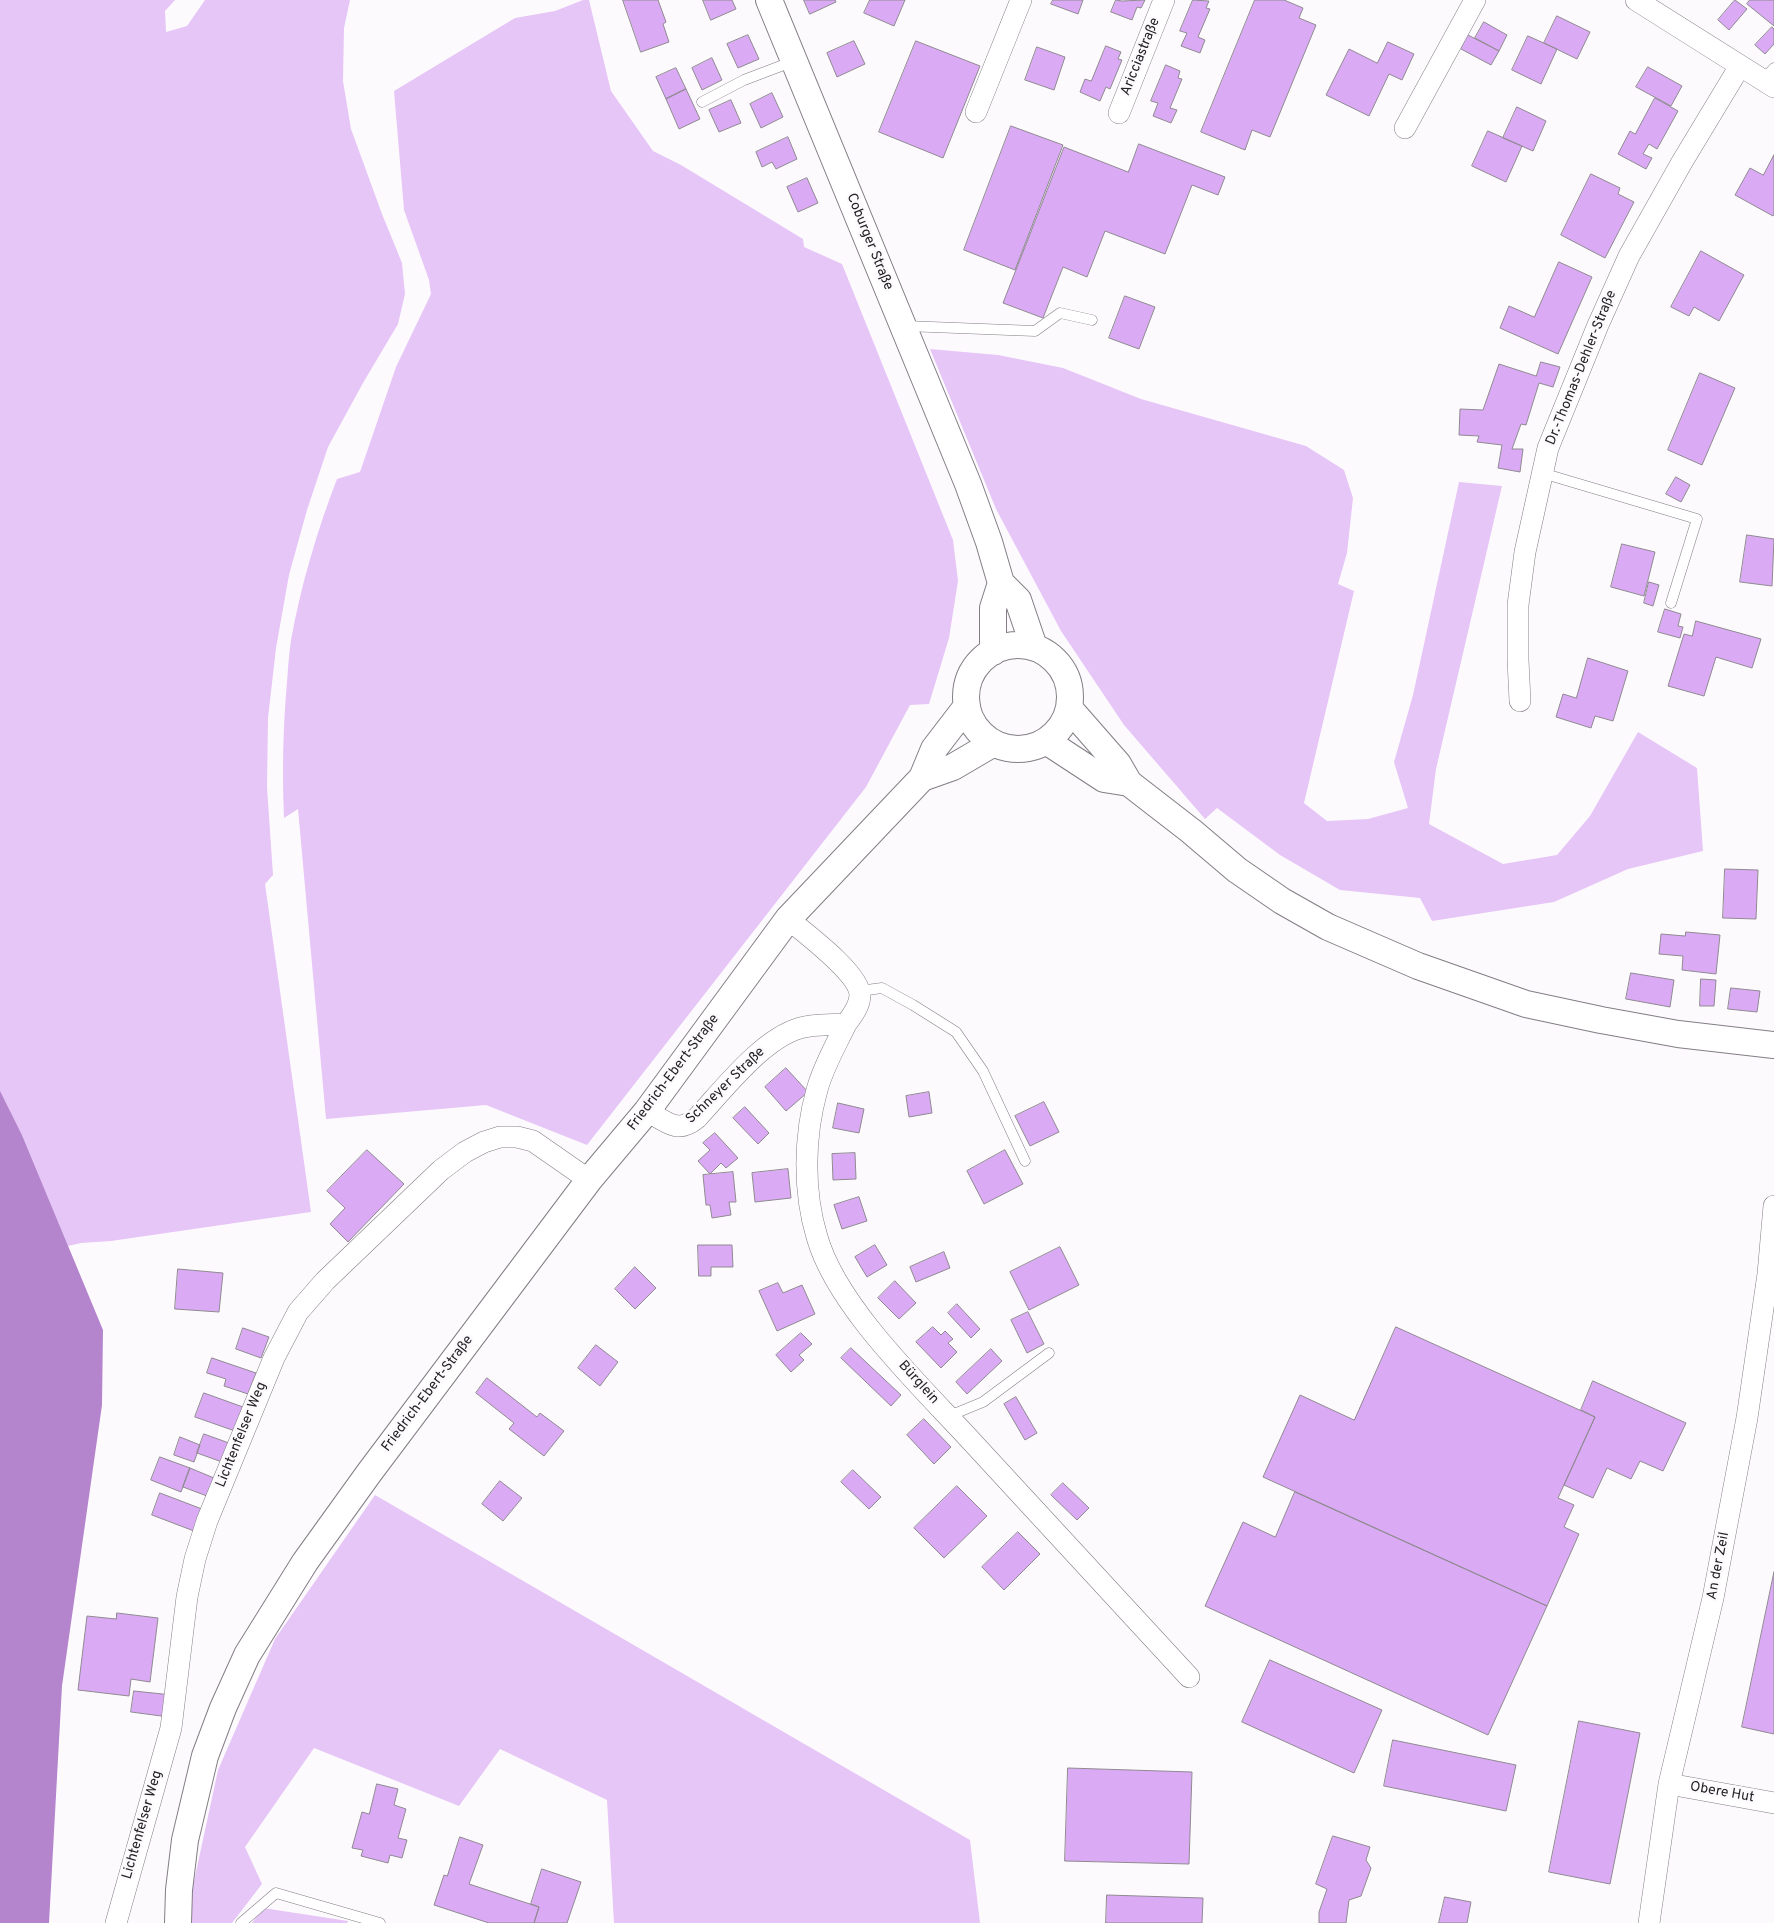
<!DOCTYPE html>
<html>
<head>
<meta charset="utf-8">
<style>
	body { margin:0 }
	canvas { display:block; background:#fdfafe }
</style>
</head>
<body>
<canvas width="1774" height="1923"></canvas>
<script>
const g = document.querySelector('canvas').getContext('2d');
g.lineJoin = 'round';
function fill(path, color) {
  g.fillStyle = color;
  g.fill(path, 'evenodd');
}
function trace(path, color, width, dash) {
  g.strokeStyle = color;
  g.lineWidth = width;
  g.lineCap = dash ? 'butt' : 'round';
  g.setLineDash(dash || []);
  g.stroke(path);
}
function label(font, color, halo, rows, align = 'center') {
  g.font = font + ' Overpass,sans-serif';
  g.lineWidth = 5;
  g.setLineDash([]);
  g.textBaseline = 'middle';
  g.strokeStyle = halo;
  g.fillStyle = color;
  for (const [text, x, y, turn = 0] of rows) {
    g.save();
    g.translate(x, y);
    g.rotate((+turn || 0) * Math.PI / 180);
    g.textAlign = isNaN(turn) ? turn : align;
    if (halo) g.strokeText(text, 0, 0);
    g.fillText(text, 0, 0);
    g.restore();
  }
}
const green = new Path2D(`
	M0,0H175L165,11L166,32L187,26L205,0H350L344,28L343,81L351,129L382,214L402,263L405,294L398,324L363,383L328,447L307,510L289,575L276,648L268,718L267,787L273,875L265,884L311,1212L111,1241L81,1243L68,1246L22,1135L0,1092Z
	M583,0H589L611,91L653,151L681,165L803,239L804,247L842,264L953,540L958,581L949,638L929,704L910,705L866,787L587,1145L486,1105L326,1119L298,809L284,818C282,772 283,727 287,682C288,668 289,654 291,640C301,585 317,531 337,479L360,472L396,367L431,294L429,280L404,210L394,91L515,18L555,11Z
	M930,349L998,355L1063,368L1141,399L1306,446L1344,470L1353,498L1347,553L1338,584L1354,591L1304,803L1327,821L1368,819L1408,808L1394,762L1413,695L1459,482L1502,486L1436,769L1429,824L1503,864L1557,855L1590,816L1638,732L1697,768L1703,851L1628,869L1554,902L1432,921L1420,898L1340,890L1280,855L1217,808L1205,819L1124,725L1061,631L996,509Z
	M375,1495L970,1840L980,1923H614L607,1800L500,1749L459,1806L314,1748L245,1847L262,1884L232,1923H192L191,1895L218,1770L275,1639Z
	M263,1908L348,1921L347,1923H252Z`);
const water = new Path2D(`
	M0,1091L22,1135L103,1330L102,1405L62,1686L49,1923H0Z`);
const building = new Path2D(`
	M623,0H658L666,22L663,24L669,42L641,52Z
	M703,0H732L736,9L711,20Z
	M804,0H835L836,2L810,14Z
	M870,0H905L894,26L864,13Z
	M1053,0H1083L1078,14L1051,4Z
	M1116,0L1122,1L1145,0L1141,8L1137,7L1132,20L1111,12Z
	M1193,0L1209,1L1206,8L1210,9L1198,37L1205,40L1200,53L1181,46L1187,33L1180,31Z
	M1255,0H1284L1303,8L1299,18L1316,25L1270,137L1252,130L1245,150L1201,132Z
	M1735,0L1747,9L1729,30L1718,20Z
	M1750,0H1774V26L1747,4Z
	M1557,16L1590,32L1577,59L1544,43Z
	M1484,22L1507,35L1499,51L1475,38Z
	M1772,27L1774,29V44L1765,54L1755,45Z
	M748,35L759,59L738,68L727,44Z
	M1468,35L1499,51L1491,65L1461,49Z
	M1528,36L1557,49L1541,84L1512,70Z
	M854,41L865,64L837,77L827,53Z
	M916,41L980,66L943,158L879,132Z
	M1388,42L1414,54L1402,80L1389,74L1369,116L1326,95L1349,49L1377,63Z
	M1106,46L1121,52L1118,59L1122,60L1110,89L1106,87L1100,101L1080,92L1085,79L1091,81Z
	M1037,47L1065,57L1054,90L1025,80Z
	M712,58L722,80L702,90L692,68Z
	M1166,65L1180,71L1178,78L1182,79L1170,108L1177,110L1171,123L1153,116L1158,103L1151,101Z
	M1648,67L1682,86L1671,106L1636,87Z
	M676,68L686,89L666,99L656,77Z
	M686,89L700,119L679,129L666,99Z
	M772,93L783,117L761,128L750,104Z
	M1655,98L1678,111L1657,149L1649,144L1643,154L1652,158L1646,169L1618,154L1630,131L1635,134Z
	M731,100L741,123L719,132L709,110Z
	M1517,107L1546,121L1533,151L1503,138Z
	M1011,126L1063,145L1015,270L964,250Z
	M1488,131L1522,146L1506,182L1472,166Z
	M788,137L797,159L776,169L772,162L762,167L756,152Z
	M1139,144L1225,177L1218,195L1192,185L1165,254L1105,231L1087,277L1063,267L1043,318L1003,303L1064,147L1128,172Z
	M1774,155V214L1773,216L1735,195L1750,168L1763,175Z
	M1591,174L1620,188L1618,194L1634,202L1605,258L1561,235Z
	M807,178L818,203L798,212L787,187Z
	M1701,251L1744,275L1719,321L1694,307L1689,316L1671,307Z
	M1559,262L1592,277L1558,354L1500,328L1509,306L1534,317Z
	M1125,296L1155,307L1139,349L1109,338Z
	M1541,362L1560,367L1553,387L1539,383L1526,425L1521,424L1512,449H1523L1520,472L1498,468L1502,445L1477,442L1479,436L1459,435L1460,409L1483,410L1499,364L1536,376Z
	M1700,373L1735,388L1702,465L1668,450Z
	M1676,477L1690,485L1681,502L1666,494Z
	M1747,535L1774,539L1772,586L1740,582Z
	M1622,544L1655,552L1644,596L1611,587Z
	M1649,582L1659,585L1653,606L1644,603Z
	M1665,609L1681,614L1678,626L1683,627L1680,638L1658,632Z
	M1696,621L1761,639L1752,668L1716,657L1704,696L1668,686L1684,634L1692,636Z
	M1588,658L1628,671L1613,721L1595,716L1591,728L1556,717L1563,694L1576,698Z
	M1725,869L1758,870L1756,919L1723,918Z
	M1686,932L1720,935L1716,974L1682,970L1683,956L1659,954L1661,934L1685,936Z
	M1631,973L1674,980L1670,1007L1626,999Z
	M1701,979L1716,980L1714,1006H1700Z
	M1731,988L1760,991L1757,1012L1728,1009Z
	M786,1068L808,1092L786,1111L765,1087Z
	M929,1092L932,1113L909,1117L906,1096Z
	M1044,1102L1059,1132L1030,1146L1015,1116Z
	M838,1103L864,1109L859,1133L833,1128Z
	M745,1107L769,1133L758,1144L733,1118Z
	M715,1133L738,1158L726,1168L721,1163L710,1174L698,1161L710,1150L703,1143Z
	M367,1150L404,1184L348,1242L330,1224L345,1208L327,1191Z
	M1005,1150L1023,1184L984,1204L967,1171Z
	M855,1153L856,1179L833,1180L832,1154Z
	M788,1169L791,1198L755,1202L752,1173Z
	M733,1172L736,1202H729L731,1215L712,1218L710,1205H706L703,1175Z
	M859,1197L867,1221L842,1229L834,1205Z
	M698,1245H732L733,1267H711V1276H699Z
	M875,1245L887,1265L867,1277L855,1257Z
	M1060,1247L1079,1285L1029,1310L1010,1272Z
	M944,1252L950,1268L916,1282L910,1267Z
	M635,1267L656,1288L635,1309L615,1289Z
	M178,1269L223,1273L219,1312L175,1309Z
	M895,1281L916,1303L899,1319L878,1298Z
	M778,1283L783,1293L802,1285L815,1314L777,1331L759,1291Z
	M957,1304L980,1329L971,1338L948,1313Z
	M1028,1312L1044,1344L1027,1353L1011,1320Z
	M933,1327L941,1335L945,1331L953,1339L948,1343L957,1352L941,1368L916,1342Z
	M1396,1327L1595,1417L1558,1498L1574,1505L1564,1527L1579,1534L1547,1606L1263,1477L1300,1395L1354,1420Z
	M243,1328L269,1337L261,1358L236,1349Z
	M801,1333L812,1344L799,1355L804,1360L791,1372L776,1355Z
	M596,1345L618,1362L600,1386L578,1368Z
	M851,1348L901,1395L891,1406L841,1358Z
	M991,1349L1002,1361L967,1394L956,1382Z
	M212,1358L256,1373L248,1394L224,1386L226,1379L207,1373Z
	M487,1378L537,1417L540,1413L564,1431L544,1456L509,1429L514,1423L476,1393Z
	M1593,1381L1686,1423L1663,1471L1640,1461L1631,1479L1607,1468L1593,1498L1564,1485L1595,1417L1581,1410Z
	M204,1393L243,1407L235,1431L195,1417Z
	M1016,1397L1037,1433L1025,1440L1004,1404Z
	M924,1419L951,1447L934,1464L907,1435Z
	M204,1434L229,1443L222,1462L197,1453Z
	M180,1437L200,1445L194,1462L174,1455Z
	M160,1457L190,1468L181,1492L151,1480Z
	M190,1468L214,1478L207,1496L183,1487Z
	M853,1470L881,1497L869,1509L841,1482Z
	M500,1481L522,1498L503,1521L482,1504Z
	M1063,1483L1089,1508L1077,1520L1051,1495Z
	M957,1486L987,1516L944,1558L914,1528Z
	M1295,1492L1547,1606L1488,1735L1205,1606L1243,1522L1275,1537Z
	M160,1493L202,1509L194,1531L152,1515Z
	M1018,1532L1040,1554L1004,1590L982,1567Z
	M1774,1572V1734L1742,1727Z
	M117,1613L158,1618L150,1682L131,1679L129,1696L78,1690L87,1616L116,1619Z
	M1270,1660L1382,1710L1354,1773L1242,1722Z
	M134,1691L172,1695L169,1717L131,1712Z
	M1579,1721L1640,1733L1610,1884L1549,1872Z
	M1393,1740L1516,1765L1506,1811L1384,1786Z
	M1068,1768L1192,1772L1189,1864L1065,1861Z
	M377,1784L398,1789L394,1805L406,1809L398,1838L407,1840L402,1858L390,1855L388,1863L361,1856L363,1850L352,1848L362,1812L369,1814Z
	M1333,1836L1370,1847L1366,1860L1371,1868L1361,1896L1349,1900L1346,1923H1319V1912L1327,1889L1316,1884Z
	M460,1837L483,1845L469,1884L539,1907L534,1923H489L434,1905L444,1875L447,1876Z
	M542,1869L581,1882L567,1923H534L539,1907L531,1904Z
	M1107,1895L1203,1898L1202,1923H1106Z
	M1445,1897L1471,1902L1467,1923H1439Z`);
const service = new Path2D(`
	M1763,80L1774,68
	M702,102L744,80L794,61
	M905,326L1035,331L1060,313L1092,320
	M1542,473L1697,519L1671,603
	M859,991L882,988L913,1005L956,1032L983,1071L1025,1161
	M949,1416L983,1402L1049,1353
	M241,1923L276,1893L380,1923`);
const minor = new Path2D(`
	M1636,0L1774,87
	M976,112L1021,0
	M1119,113L1164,0
	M1405,128L1475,0
	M1520,701L1518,660V605L1525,552L1548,448L1598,325L1629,256L1682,162L1740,66
	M846,1024C836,1045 823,1067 817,1090C804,1136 803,1191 817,1237C837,1308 924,1389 974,1444C1046,1522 1118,1600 1189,1677
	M647,1111C666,1121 677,1135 697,1118C724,1089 762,1039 800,1028C814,1024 832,1025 846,1024C852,1016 860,1006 860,995C859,973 806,934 788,919
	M1669,1784L1774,1803
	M116,1923L171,1728L187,1597L195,1559L207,1521L274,1358L298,1312L325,1281L441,1170L465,1152L484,1142L500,1137H517L533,1141L589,1180
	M1649,1923L1669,1784L1713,1598L1747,1418L1768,1274L1774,1206`);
const tertiary = new Path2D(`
	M769,0L968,484L989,542L1001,583L1018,600L1034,647
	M966 697a52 52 0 1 1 104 0a52 52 0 1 1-104 0Z
	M993,652V608L1001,583
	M1069,708L1118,764L1129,783L1191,831L1237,870L1282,901L1328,927L1418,966L1526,1004L1601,1020L1678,1034L1774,1045
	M1046,741L1104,779L1129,783
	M922,778L953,767L994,743
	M178,1923L179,1890L185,1840L205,1756L223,1708L247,1655L305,1562L369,1473L589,1180L647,1111L788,919L922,778L934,749L967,706`);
const streetNames = [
	["Aricciastraße",1141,57,-68],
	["Coburger Straße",869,242,68],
	["Dr.-Thomas-Dehler-Straße",1582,368,-68],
	["Friedrich-Ebert-Straße",674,1073,-53],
	["Schneyer Straße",726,1086,-44],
	["Bürglein",918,1383,48],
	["Friedrich-Ebert-Straße",428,1394,-53],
	["Lichtenfelser Weg",242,1435,-68],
	["An der Zeil",1719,1566,-79],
	["Obere Hut",1722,1793,10],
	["Lichtenfelser Weg",143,1825,-74]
];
fill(green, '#e6c6f7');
fill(water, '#b485cd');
fill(building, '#dbaaf5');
trace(building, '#8f8a91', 1);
trace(service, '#837e85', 11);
trace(minor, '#837e85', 22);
trace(tertiary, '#837e85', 28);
trace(service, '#fff', 10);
trace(minor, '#fff', 21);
trace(tertiary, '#fff', 26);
label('14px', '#242225', '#fdfafe', streetNames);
</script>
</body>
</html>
